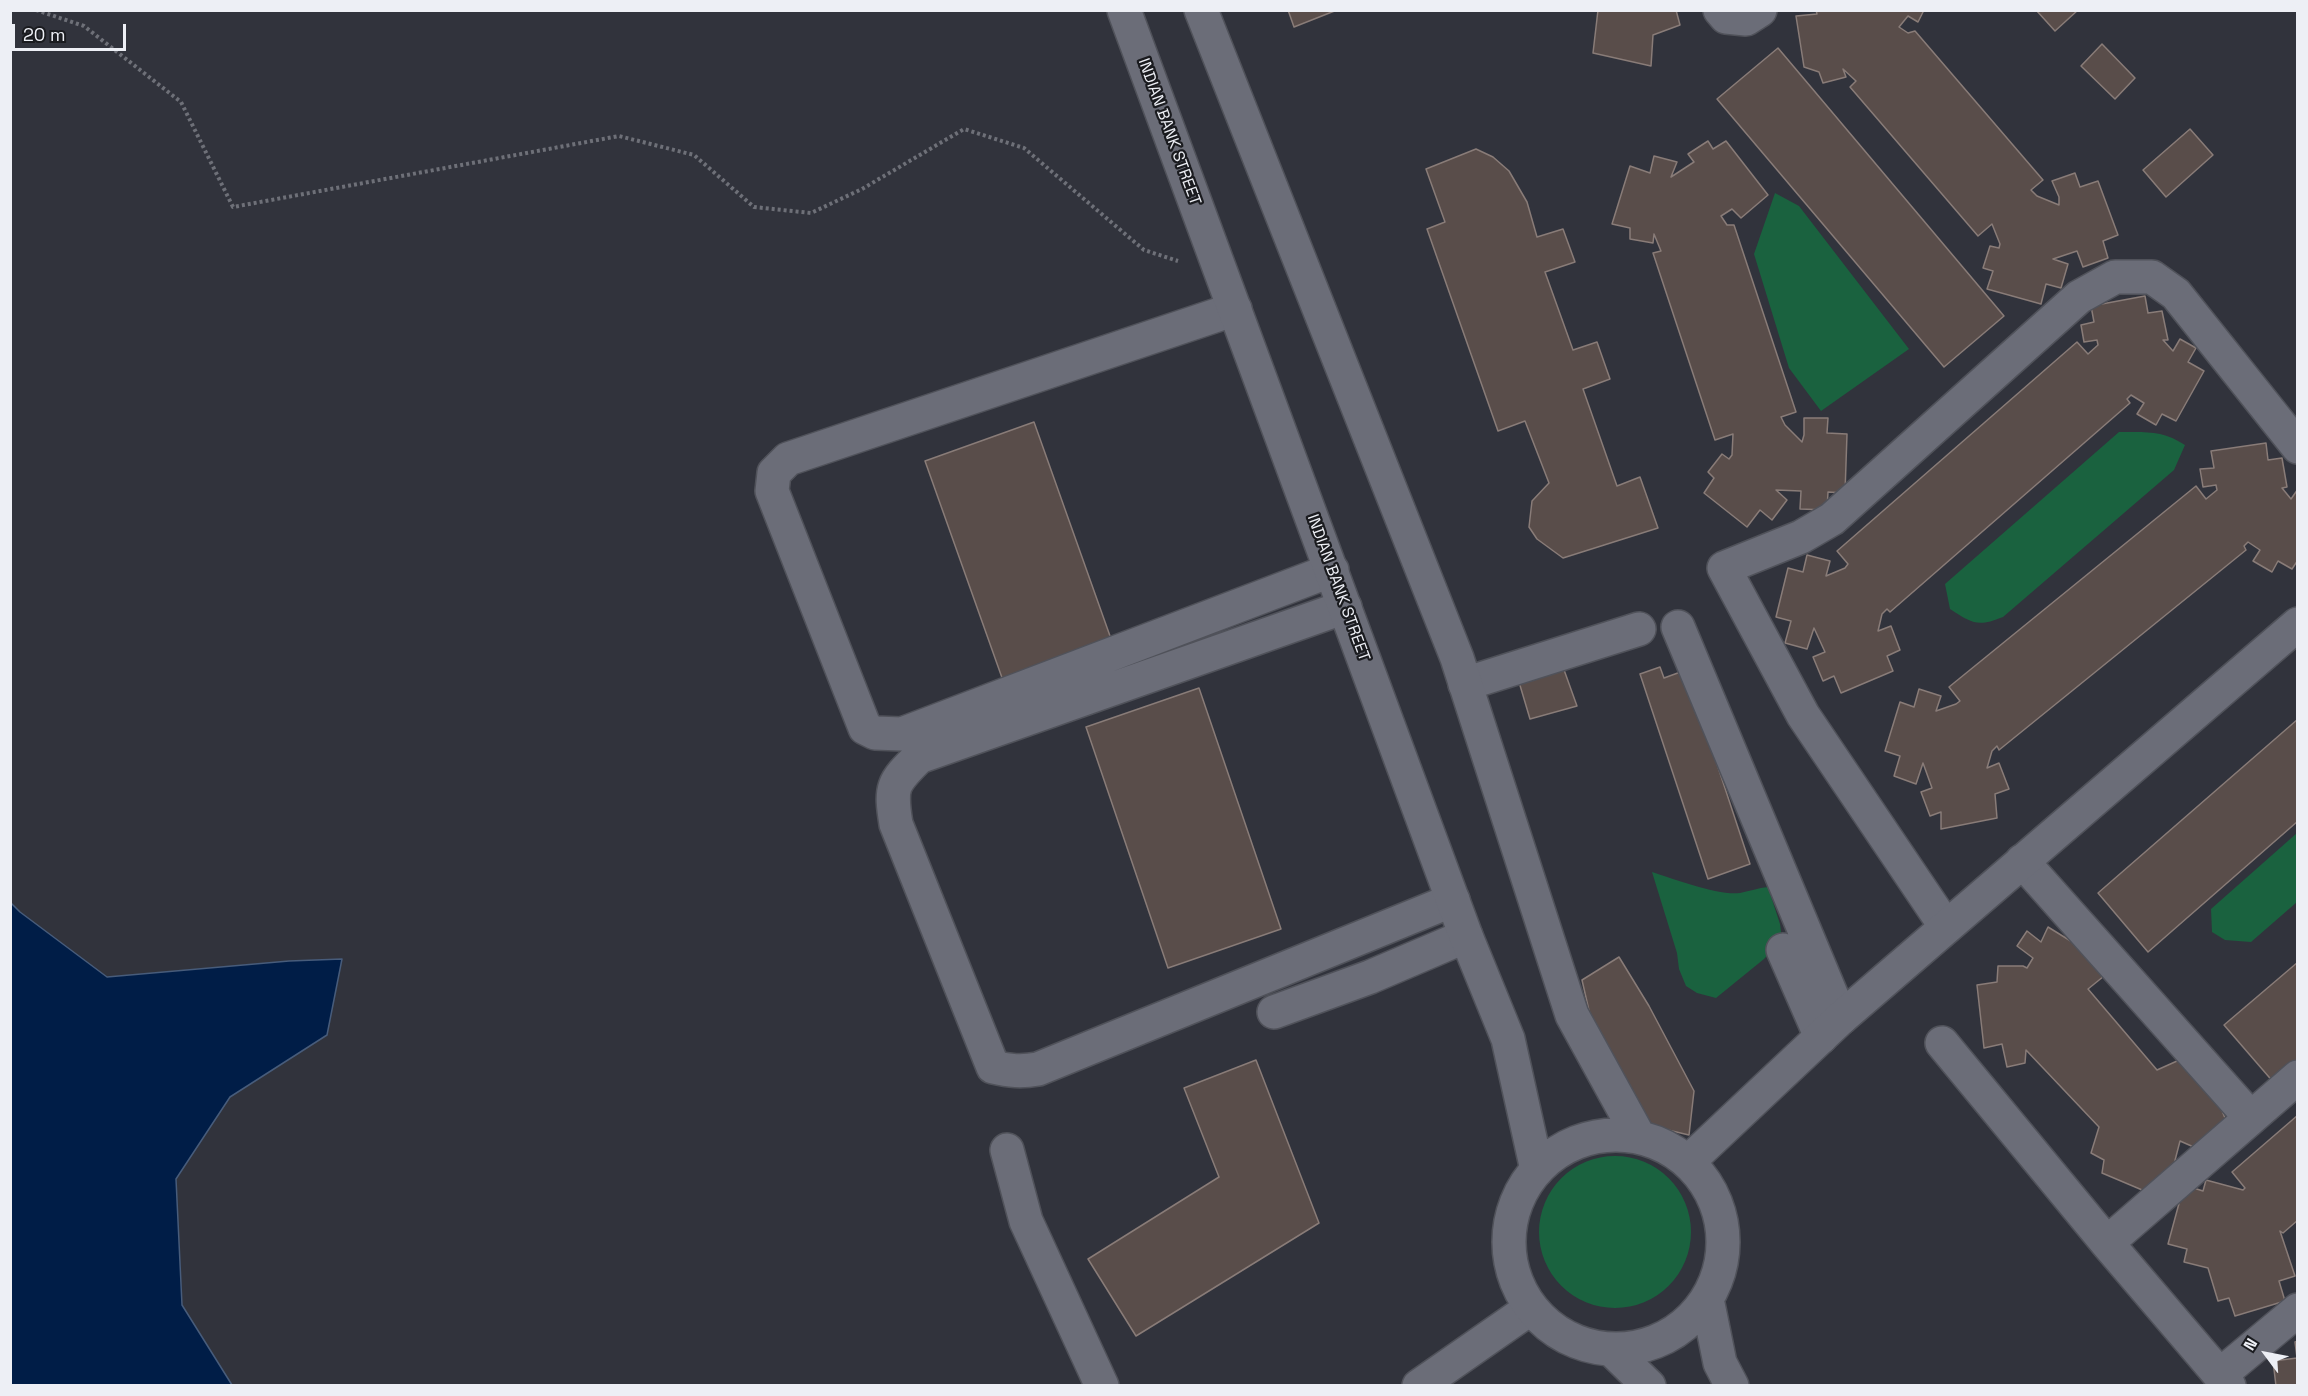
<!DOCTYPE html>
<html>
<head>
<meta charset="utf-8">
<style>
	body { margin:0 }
	#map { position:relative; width:2308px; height:1396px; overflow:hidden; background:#31333c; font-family:"Space Grotesk",sans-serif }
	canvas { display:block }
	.frame { position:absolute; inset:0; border:12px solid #edeff5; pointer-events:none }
	.north { position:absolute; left:2236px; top:1324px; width:60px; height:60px; -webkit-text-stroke:4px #1a1b1f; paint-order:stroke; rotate:302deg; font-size:16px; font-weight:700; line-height:24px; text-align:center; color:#edeff5 }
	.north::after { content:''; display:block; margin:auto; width:21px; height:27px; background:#edeff5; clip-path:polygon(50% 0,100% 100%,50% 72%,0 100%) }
	.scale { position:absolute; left:12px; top:24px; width:114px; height:27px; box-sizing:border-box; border:3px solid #edeff5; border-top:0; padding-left:8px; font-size:18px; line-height:21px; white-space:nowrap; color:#edeff5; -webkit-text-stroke:4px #1a1b1f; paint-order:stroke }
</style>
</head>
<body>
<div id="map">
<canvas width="2308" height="1396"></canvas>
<div class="frame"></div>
<div class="north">N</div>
<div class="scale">20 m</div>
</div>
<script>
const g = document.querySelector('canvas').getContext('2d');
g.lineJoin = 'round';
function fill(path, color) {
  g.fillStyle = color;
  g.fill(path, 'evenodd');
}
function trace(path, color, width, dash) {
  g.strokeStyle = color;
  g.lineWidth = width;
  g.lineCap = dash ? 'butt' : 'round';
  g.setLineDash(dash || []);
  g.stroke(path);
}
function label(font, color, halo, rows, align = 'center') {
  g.font = font + ' "Space Grotesk",sans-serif';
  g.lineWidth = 4.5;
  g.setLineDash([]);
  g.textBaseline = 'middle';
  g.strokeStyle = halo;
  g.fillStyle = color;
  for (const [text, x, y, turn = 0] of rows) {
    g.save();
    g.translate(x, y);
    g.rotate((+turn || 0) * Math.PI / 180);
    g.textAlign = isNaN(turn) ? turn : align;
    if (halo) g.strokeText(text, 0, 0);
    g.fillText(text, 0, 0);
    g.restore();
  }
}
const green = new Path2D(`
	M1775,193L1799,206L1909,349L1821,411L1789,368L1754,254Z
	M2119,432C2145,432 2163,430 2185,445L2174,470L2003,617C1978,627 1973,624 1950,609L1945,584Z
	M2297,833V902L2251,942L2225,940L2212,932L2211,909Z
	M1652,872C1673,879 1720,896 1740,893C1750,891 1758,888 1768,887L1780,924L1782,939L1764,959L1716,998L1697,993L1686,986L1679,969L1677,953Z
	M1539 1232a76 76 0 1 1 152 0a76 76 0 1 1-152 0Z`);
const water = new Path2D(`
	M11,903L20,912L107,977L289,961L342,959L327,1035L230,1097L176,1179L182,1305L232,1385H11Z`);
const building = new Path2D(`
	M1288,10H1337L1294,27Z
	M1598,10H1676L1680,25L1653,35L1651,66L1593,53Z
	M1816,10H1924L1918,22L1908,16L1899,27L1908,33L1915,31L2043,180L2031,190L2037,196L2059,205V197L2052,181L2075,173L2080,187L2098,181L2118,235L2103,241L2108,258L2083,267L2077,251L2053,259L2068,264L2061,288L2046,284L2041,304L1987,289L1993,271L1983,268L1990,246L1999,248L2000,244L1992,224L1978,236L1850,87L1856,81L1843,69L1846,77L1823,83L1819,72L1804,67L1796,16L1817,14Z
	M2036,10H2078L2055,31Z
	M2102,44L2135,78L2115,99L2081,66Z
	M1778,48L2004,316L1944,367L1717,99Z
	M2190,129L2213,155L2166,197L2143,170Z
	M1708,141L1713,149L1726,141L1768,195L1741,218L1732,209L1721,216L1727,225H1734L1796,412L1781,417L1785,425L1802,442L1804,435V418H1828L1827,433L1847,434L1845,493L1828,492L1827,510L1800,509L1801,491L1776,490L1787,500L1772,520L1760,510L1747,527L1704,493L1714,478L1708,472L1722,454L1729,459L1732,455L1733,434L1715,440L1653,253L1661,251L1654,234L1653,243L1630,239V228L1612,224L1630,166L1650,173L1654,156L1677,162L1671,177L1694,162L1688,154Z
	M1476,149L1493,157L1509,171L1527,202L1537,237L1563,229L1575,262L1545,272L1573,350L1597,342L1610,379L1583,389L1617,486L1640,477L1658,528L1563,558L1537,539L1529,527L1532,501L1549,483L1525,421L1498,431L1427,229L1445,222L1426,169Z
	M2145,296L2148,313L2162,311L2168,340H2163L2173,351L2180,339L2196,348L2188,362L2204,371L2176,421L2162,414L2156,425L2137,414L2144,403L2131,395L2127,399L2130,403L1890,612L1887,609L1882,614L1878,631L1891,626L1900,650L1887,656L1893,671L1841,693L1834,676L1823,681L1813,657L1825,652L1814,628L1807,649L1785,643L1791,621L1776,617L1788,568L1803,572L1807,555L1830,561L1826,576L1845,568L1848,564L1837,551L2077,342L2088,354L2098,345L2097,340L2084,342L2081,325L2094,322L2091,306Z
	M1034,422L1115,650L1006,689L925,461Z
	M2266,443L2268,460L2282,458L2287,487L2282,488L2291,499L2298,489V560L2292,569L2278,561L2272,572L2253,561L2260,550L2248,542L2244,546L2246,550L1999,750L1997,746L1992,751L1987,768L1999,763L2009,789L1995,794L1997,818L1941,829V812L1930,816L1921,792L1932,788L1923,763L1916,784L1894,776L1900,756L1885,751L1900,702L1914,707L1919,689L1941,696L1936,711L1956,704L1960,701L1949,687L2196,486L2206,499L2217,490L2216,485L2203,487L2200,469L2214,468L2211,451Z
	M1563,667L1577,706L1530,719L1519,682Z
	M1660,667L1664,678L1686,670L1750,864L1708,879L1640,674Z
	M1199,688L1281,929L1168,968L1086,727Z
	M2298,719V821L2148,952L2098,893Z
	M2048,927L2095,956L2109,972L2088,989L2157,1070L2186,1057L2189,1073L2205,1069L2227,1123L2196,1148L2180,1141L2172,1172L2162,1173L2154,1195L2102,1173L2104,1160L2091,1153L2099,1127L2026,1050L2025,1063L2007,1067L2002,1044L1984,1048L1977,985L1997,982L1998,966H2023L2027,968L2033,958L2017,946L2027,931L2041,942Z
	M1619,957L1649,1006L1694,1091L1689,1135L1651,1126L1593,1028L1582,980Z
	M2298,962V1065L2275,1084L2224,1025Z
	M1256,1060L1319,1223L1136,1336L1088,1259L1219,1177L1184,1088Z
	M2298,1115V1220L2283,1233L2280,1231L2295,1276L2279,1281L2285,1301L2235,1316L2229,1298L2218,1301L2208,1268L2184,1262L2187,1249L2168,1244L2184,1185L2203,1191L2206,1180L2243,1190L2245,1188L2232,1172Z
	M2298,1341V1386H2276L2273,1361L2297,1358L2295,1342Z`);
const path = new Path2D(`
	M36,10L84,26L181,102L233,207L619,136L694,155L754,207L811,213L862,189L964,129L1024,148L1144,250L1178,261`);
const minor = new Path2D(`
	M1720,10L1726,17L1746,19L1760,10
	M1235,309L788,459L774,473L772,491L865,728L875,733L902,734L1332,570
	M1345,607L919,757C892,783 890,787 896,824L993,1067C1010,1071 1021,1072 1038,1069L1453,900
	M1678,627L1841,1018
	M1465,684L1639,629
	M2022,861L2251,1118
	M1946,927L1803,715L1724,568L1801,537L1832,519L2079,297L2115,277H2152L2176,294L2298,447
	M1783,950L1821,1037
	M1274,1012L1370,977L1466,936
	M1942,1043L2107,1243L2229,1386
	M1007,1150L1026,1221L1102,1386
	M2107,1243L2298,1077
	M2220,1375L2298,1310
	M1419,1386L1531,1308`);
const tertiary = new Path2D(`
	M1124,10L1466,936L1508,1039L1537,1170
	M1201,10L1457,658L1572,1015L1639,1137
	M1509 1242a107 107 0 1 1 214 0a107 107 0 1 1-214 0Z
	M1688,1162L1841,1018L2298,624
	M1707,1299L1720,1363L1732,1386
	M1612,1350L1649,1386`);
const streetNames = [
	["INDIAN BANK STREET",1169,132,70],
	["INDIAN BANK STREET",1338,588,70]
];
fill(green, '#1a623f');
fill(water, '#001d47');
trace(water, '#475c7b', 1.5);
fill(building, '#594d4a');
trace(building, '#897c78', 1.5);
trace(minor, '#50525a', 36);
trace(tertiary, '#50525a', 36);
trace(path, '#6e7078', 4, [3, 3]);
trace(minor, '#6b6d78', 33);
trace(tertiary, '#6b6d78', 33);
label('16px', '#edeff5', '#1a1b1f', streetNames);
</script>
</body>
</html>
